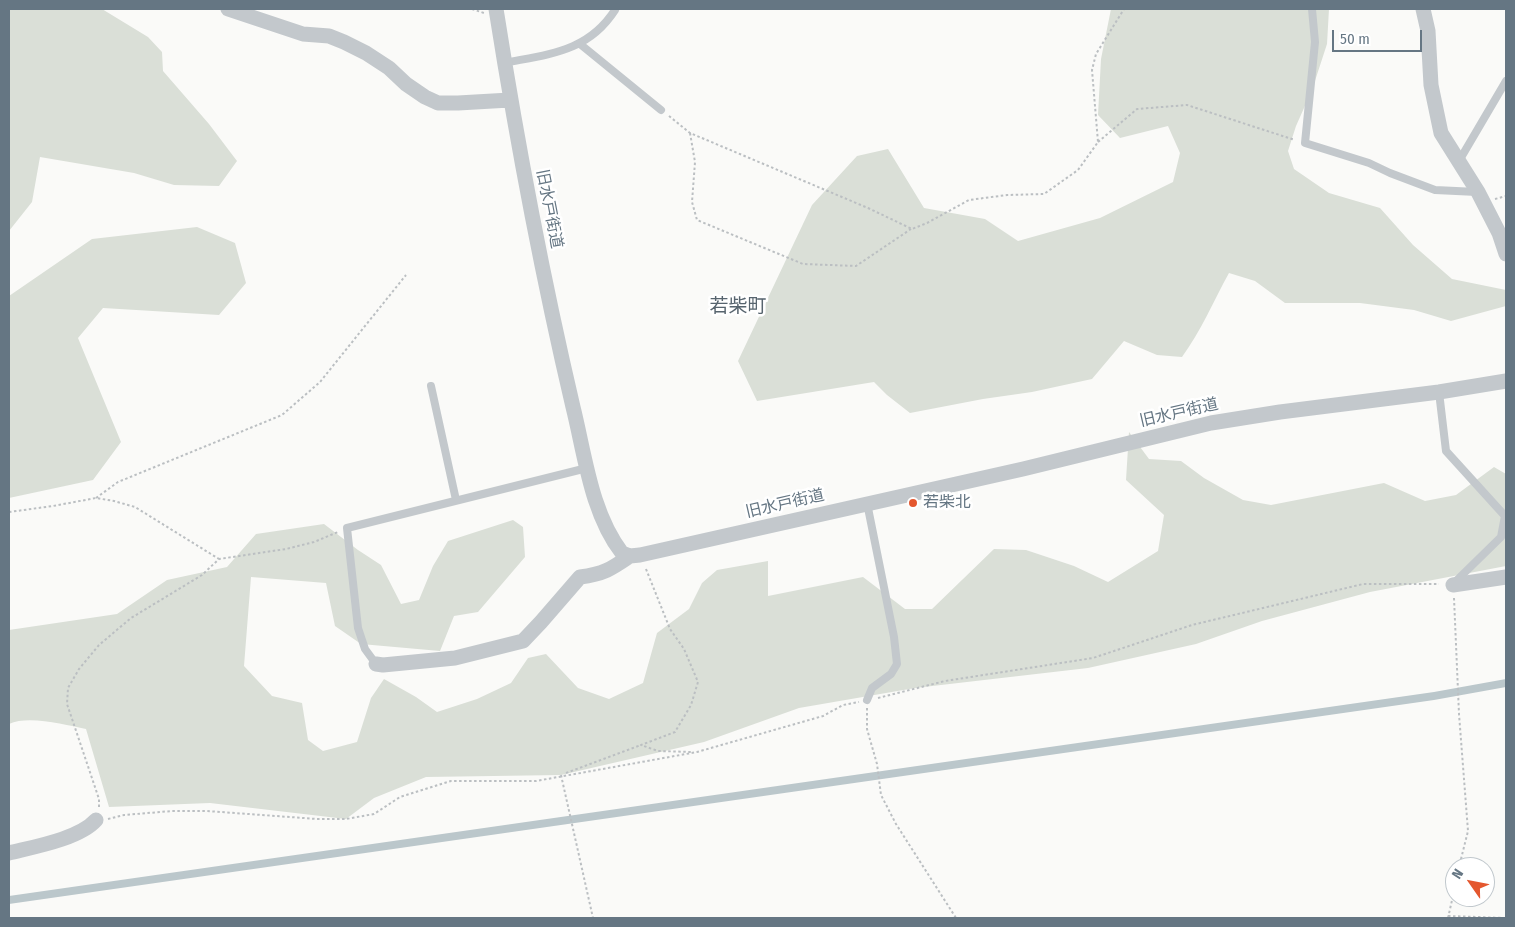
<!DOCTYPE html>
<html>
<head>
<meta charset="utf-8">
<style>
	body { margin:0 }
	#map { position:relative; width:1515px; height:927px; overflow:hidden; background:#fafaf8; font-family:"Fira Sans Condensed",sans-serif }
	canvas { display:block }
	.frame { position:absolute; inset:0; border:10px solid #657683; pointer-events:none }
	.north { position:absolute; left:1445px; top:857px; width:50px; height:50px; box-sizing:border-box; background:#fff; border:1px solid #c1c8cd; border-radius:50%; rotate:303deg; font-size:14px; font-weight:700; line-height:20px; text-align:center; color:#657683 }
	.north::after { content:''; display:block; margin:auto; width:18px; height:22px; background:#e4572e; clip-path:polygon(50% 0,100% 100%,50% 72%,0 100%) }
	.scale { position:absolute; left:1332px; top:30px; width:90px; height:22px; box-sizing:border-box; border:2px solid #657683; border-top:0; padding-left:6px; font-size:15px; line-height:18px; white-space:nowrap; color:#657683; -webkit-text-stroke:4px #fff; paint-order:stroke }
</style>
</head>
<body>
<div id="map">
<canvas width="1515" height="927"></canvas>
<div class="frame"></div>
<div class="north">N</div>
<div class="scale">50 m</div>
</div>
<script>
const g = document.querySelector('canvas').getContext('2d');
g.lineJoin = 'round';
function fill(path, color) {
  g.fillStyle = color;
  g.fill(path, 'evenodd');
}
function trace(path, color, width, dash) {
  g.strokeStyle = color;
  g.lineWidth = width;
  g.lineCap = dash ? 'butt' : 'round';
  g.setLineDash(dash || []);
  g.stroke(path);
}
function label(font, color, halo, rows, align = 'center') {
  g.font = font + ' "Fira Sans Condensed","Noto Sans JP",sans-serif';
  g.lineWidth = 5;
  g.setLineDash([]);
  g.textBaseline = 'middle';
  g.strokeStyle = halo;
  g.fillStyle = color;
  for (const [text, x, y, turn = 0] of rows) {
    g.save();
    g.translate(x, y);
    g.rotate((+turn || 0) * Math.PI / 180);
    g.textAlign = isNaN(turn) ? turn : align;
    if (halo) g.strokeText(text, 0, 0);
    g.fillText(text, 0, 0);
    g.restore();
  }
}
const green = new Path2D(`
	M9,9H102L148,37L162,52L163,71L209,124L237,161L219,186L174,185L134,173L40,157L32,202L9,231Z
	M1111,9H1329L1327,44L1312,90L1296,126L1288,151L1294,169L1329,193L1380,208L1413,245L1452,279L1506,290V306L1451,321L1414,310L1360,303H1285L1255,281L1229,273C1213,302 1201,331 1182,357L1157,355L1124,341L1092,379L1032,392L983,399L910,413L887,395L874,382L757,401L738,361L812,205L857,156L888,149L924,208L985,219L1018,241L1100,218L1173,182L1180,153L1168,126L1120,138L1098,115L1101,59Z
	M197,227L235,243L246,283L219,315L103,308L78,338L121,442L93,480L9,498V296L92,239Z
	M1129,432L1149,459L1181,461L1204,478L1243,500L1271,505L1384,483L1425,501L1456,495L1494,467L1506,474V566L1370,592L1262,621L1196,644L1088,668L915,688L799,708L704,742L561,775L426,777L374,798L346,819L210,803L109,807L86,729C65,725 29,715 9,724V630L117,614L167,580L227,567L256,534L324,524L358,550L381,565L401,604L419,600L433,566L448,541L513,520L523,527L525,557L478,612L454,616L440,651L361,644L335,626L326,583L251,577L244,666L272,696L302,703L308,740L323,751L357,742L371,698L384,679L416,697L437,712L477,699L511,683L528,658L546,654L578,688L609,699L643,683L657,633L689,609L702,583L717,570L768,561V596L863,577L905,609H932L994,549L1026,550L1074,566L1108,582L1158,551L1164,515L1126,480Z`);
const water = new Path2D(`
	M1506,679V687L1434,700L9,904V896L1434,692Z`);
const path = new Path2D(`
	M472,9L484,13
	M669,116L690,133L868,208L912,229L927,223L969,200L1007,195L1044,194L1078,170L1098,142L1092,70L1096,54L1124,9
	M690,133L695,162L692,202L697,220L803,264L856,266L911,229
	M1098,142L1137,109L1187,105L1295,140
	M1495,199L1506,196
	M96,498L118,482L282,415L320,382L406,275
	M9,512L53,506L96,498L114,501L135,507L219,559
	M646,569L670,629L684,649L698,682L691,705L675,732L641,745L658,751L692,752
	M1454,598L1459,714L1468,831L1459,867
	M878,698L945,681L1093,658L1192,625L1363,584H1439
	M867,708V729L877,764L881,795L896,824L956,918
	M566,773L641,745
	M561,775L593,918
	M99,807V799L67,704L68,688L79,669L99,645L131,618L202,575L219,559L286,549L314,542L338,532
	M108,819L124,815L172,811H207L317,819H346L374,814L400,797L451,781H536L697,752L823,716L843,705L859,702
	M1448,916L1506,918
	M1448,918L1455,887`);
const service = new Path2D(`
	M1312,9L1315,42L1305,143L1369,163L1390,173L1435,190L1477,192
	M580,44L661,110
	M504,63C549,54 588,52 615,10
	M1459,161L1506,81
	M431,386L456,500
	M1439,392L1446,451L1505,516L1501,537L1454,583
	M867,503L894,637L897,664L891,674L872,688L867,700
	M376,664L365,649L358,628L347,528L587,468`);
const minor = new Path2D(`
	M228,9L303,34L329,36L344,42L366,53L389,68L406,84L425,97L438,103H458L510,100
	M496,9C517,142 542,275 573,407C585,455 591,513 622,553L630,556L640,555L1023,469L1211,423L1280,412L1439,392L1506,381
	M1423,9L1428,31L1431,85L1441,133L1478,192L1499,233L1506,254
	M1453,585L1506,577
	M376,664L383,665L455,658L523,641L541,622L580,577C604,574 611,569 630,556
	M9,853C33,847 79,839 96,820`);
const markers = [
	[913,503,5,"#e4572e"]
];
const streetNames = [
	["旧水戸街道",549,209,79],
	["旧水戸街道",1179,413,-13],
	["旧水戸街道",785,504,-13]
];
const poiNames = [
	["若柴北",923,503]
];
const quarterNames = [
	["若柴町",738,307]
];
fill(green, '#dadfd7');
fill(water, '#bbc7cb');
trace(path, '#bbbfc2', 2, [2.5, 2.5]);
trace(service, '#c3c8cc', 8);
trace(minor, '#c3c8cc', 15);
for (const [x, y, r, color] of markers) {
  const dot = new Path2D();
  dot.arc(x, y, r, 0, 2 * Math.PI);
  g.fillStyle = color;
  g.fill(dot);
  trace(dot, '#fff', 2);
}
label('16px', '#657683', '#fff', streetNames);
label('16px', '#657683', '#fff', poiNames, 'left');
label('19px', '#57646e', '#fff', quarterNames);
</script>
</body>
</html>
